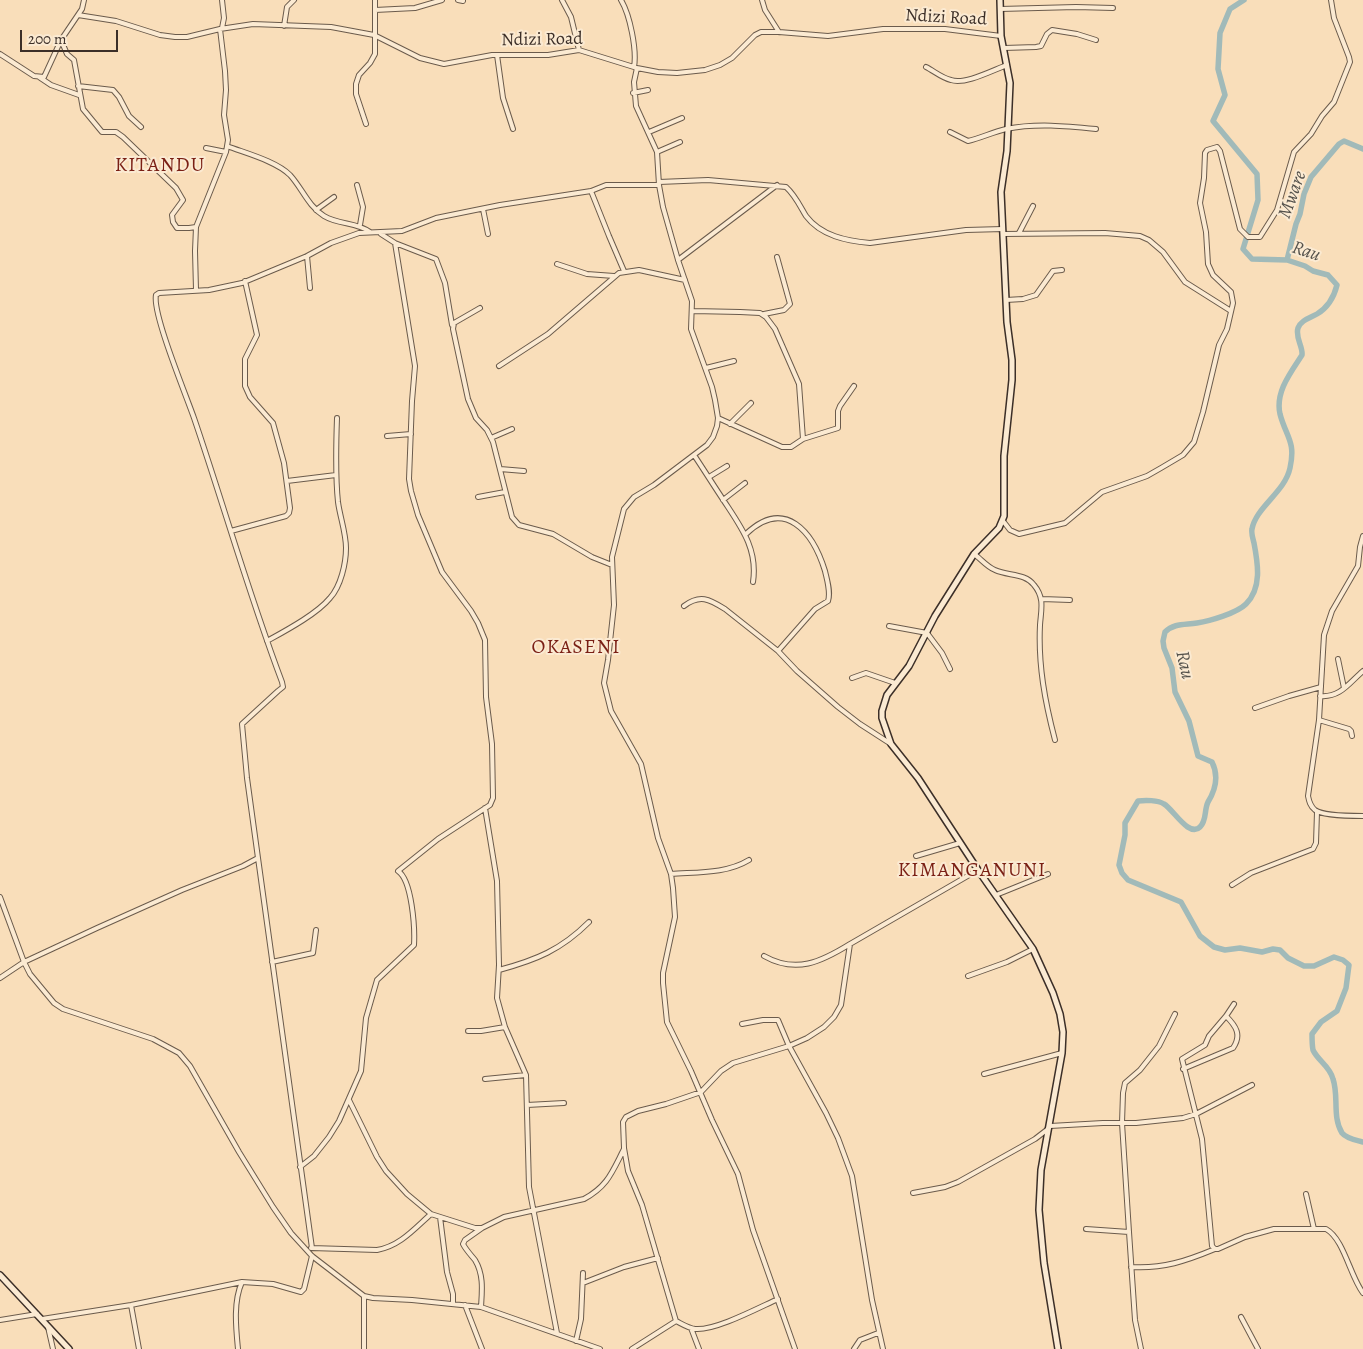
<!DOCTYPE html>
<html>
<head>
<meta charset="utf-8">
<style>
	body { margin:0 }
	#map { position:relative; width:1363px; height:1349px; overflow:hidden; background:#f9deba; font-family:Alegreya,serif }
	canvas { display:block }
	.scale { position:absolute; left:20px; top:30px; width:98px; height:22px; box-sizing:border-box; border:2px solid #3c2f28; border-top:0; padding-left:6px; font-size:15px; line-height:18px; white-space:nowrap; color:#3c2f28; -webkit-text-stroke:4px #fbead2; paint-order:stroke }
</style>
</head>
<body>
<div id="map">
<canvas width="1363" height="1349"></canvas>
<div class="scale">200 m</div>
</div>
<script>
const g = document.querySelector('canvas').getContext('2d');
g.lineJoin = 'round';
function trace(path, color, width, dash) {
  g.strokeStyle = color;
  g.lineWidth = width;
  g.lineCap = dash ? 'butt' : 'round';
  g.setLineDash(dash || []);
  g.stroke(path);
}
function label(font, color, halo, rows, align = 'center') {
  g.font = font + ' Alegreya,serif';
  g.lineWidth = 4;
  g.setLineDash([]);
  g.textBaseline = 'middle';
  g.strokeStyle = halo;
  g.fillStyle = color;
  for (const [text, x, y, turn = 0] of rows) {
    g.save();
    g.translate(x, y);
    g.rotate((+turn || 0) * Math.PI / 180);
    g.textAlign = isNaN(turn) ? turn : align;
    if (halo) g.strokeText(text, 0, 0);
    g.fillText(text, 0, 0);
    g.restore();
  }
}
const river = new Path2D(`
	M1244,0L1230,9L1220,33L1218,69L1225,95L1213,121L1257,174L1258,200L1243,249L1252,259L1287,260L1305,266L1313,271L1328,275L1337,285C1334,297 1327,308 1317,314C1310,318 1301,320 1298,328C1295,338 1303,346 1302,355C1291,372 1275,392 1280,414C1286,437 1296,441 1290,468C1285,492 1256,507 1252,529C1251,533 1253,539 1254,543C1258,564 1262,588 1246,604C1237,613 1210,621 1197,623C1185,625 1174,623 1165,632L1163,641L1164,648L1172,668L1175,692L1189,721L1198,756L1212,762C1219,776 1216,789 1208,802C1204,810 1207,820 1200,827C1189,838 1173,809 1164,804C1158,800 1145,800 1138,801L1125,823V835L1119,865L1122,873L1128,880L1181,902L1200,936L1214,947L1225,950L1240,948L1262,952L1273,949L1280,950L1288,958L1304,966H1314L1334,957L1343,960L1349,965L1346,988L1337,1011L1321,1022L1312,1034C1312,1039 1312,1045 1313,1050C1318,1061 1330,1066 1333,1079C1339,1096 1332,1117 1342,1133C1347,1139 1356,1140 1363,1142
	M1287,260L1296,224L1300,214L1304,194L1311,177L1339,144L1344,141L1363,149`);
const street = new Path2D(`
	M222,0L224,18L222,28
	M458,0L463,1
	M562,0L571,17L579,50
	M621,0C630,15 637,50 634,67
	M762,0L765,10L779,32
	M1000,9L1076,7L1113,8
	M375,10L415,8L442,0
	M78,15L116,21L160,35L175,37H187L220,29L253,24L331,27L374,35L420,58L444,64L492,55H548L579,50L637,68L658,72L677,73L705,70L720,65L732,58L755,35L761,32H779L828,36L883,29H945L1001,36
	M284,26L287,7L294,0
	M61,40L67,54L74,60L83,109L102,132H116L123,137L176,188L183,200L172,215L173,222L177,228H189L196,227
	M1004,48L1036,47L1041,46L1047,34L1052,30L1077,34L1096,40
	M0,54L34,76L44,77L61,40L82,9L84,0
	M497,55L503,98L513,129
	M926,67C934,71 942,78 951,80C965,85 993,70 1007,65
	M637,68L634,82L636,106L657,152L659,185L663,207L678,260L692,301L691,329L712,387L715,400L718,418L717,426L713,437L707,445L654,485L634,497L624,509L612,557L614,605L608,660L604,683L611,711L641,764L658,838L671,874L673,888L675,917L663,973V983L667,1022L691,1071L712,1120L738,1174L753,1230L795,1349
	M39,77L51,85L79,95
	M78,86L113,90L119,97L129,116L141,127
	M633,93L648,90
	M366,124L356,94V84L359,75L370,63L375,54V0
	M649,132L682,118
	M950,132L968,141C981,138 993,132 1006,129C1036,123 1066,126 1096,129
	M227,146C245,153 276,161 290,175C302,188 308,206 324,216C339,225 357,222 370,232
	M206,148L226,152
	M657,152L680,142
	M659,182L708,180L786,187C795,195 800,206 806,216C821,236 847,241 870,243L966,230L1003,229
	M357,185L363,207L360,225
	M591,191L609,236L624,271
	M483,209L488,234
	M316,210L334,197
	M1019,233L1033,206
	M1003,234L1105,233L1140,236L1149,240L1163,252L1185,282L1231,311
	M395,243L436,259L445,283L452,325
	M307,256L310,288
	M678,260L777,185
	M557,264L587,274L614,276
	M196,290L195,251L196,227L226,152L228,140L224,115L226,90L225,71L220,29
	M1006,300L1023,299L1036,295L1053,271L1062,270
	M480,308L454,323L453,329L468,399L476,418L487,430L493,442L512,517L519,525L553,534L592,557L612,565
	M693,311L740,312L760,313L766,317L775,329L799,384L803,439
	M764,314L784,310L790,304L777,257
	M499,366L548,334L619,273L639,270L685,280
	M706,368L734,361
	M718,418L782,447H791L803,439L838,428V411L840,406L854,386
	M730,424L751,403
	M387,436L411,434
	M491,438L512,429
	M694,455C704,470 714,486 724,501C741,527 758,549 753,582
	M500,469L524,471
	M709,477L727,466
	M287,481L336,475
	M478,497L505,492
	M723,500L745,483
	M1003,521L1010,530L1019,534L1065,523L1102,492L1147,476L1161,468L1183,455L1194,442L1203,412L1219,345L1227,329L1233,303L1231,292L1213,275L1208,264L1206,232L1200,203L1204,178L1205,153L1207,150L1217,147L1220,151L1240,229L1248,237H1260L1277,210L1294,152L1311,134L1322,116L1334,102L1350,62L1349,57L1334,18L1331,0
	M231,531L286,516L289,513L290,508L284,463L273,423L250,397L245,386V359L257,335L245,281
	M746,534C785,497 813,532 825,571C827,580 831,592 828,601L815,609L778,651
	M1363,536L1360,547L1358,566L1332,611L1324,635L1319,720L1308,796C1309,801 1310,806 1315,810C1323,816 1352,816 1363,816
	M974,554C981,559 987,567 995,570C1008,576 1025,573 1034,585C1045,598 1041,610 1040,625C1038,665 1045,702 1055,740
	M1042,599L1070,600
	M684,606C700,594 709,599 725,609L778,651L797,671L838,707L860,724L891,744
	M889,626L927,633L942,653L950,669
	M267,641C285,631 317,614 330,598C341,586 346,563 346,548C346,533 340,517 338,502C335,474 336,446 337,418
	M1338,659L1344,688
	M852,678L866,673L895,683
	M1320,696C1340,698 1349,683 1363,671
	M1255,708L1289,696L1321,687
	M1319,720L1349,729L1351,731L1352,736
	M485,808L497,881L499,965L497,998L505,1027L526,1075L529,1187L557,1333
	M916,856L960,843
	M258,858L312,1248
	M671,874C697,872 726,874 749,860
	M1232,885L1251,873L1313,849L1316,843L1317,812
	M996,895L1048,874
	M0,897L24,962L30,974L54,1003L63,1009L153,1039L179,1053L190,1066L239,1152L273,1207L291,1233L312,1256L364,1296L373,1298L412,1300L481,1307L600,1349
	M764,956C796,974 821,962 850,944
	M272,962L313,953L316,930
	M499,970C536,960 561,950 589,922
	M968,976L1007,962L1033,949
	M0,978L24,962L97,928L182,890L243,866L258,858L247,778L242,724L278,691L283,687L282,682C249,595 224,506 194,418C186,395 152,313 156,295L159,293L209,290L242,283L307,256L331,243L359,233L402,231L436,218L500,205L591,191L606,185H659
	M1234,1004L1226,1016L1209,1036L1205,1045L1182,1059L1202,1139L1212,1246L1215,1249H1218L1245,1237L1274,1229H1326C1344,1239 1350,1276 1363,1293
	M742,1024L763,1020H778L789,1046L826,1113L838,1138L852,1176L872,1300L883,1349
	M468,1031H481L505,1027
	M1183,1069L1233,1048C1242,1035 1236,1026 1226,1016
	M984,1074L1062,1053
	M485,1079L526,1075
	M349,1100L377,1157L386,1171L407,1194L431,1214L475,1228H482L504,1217L584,1199C608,1186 612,1172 624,1149
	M527,1105L564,1103
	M1050,1126L1103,1123H1136L1183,1118L1196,1114L1252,1085
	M300,1167L314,1156L329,1137L339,1121L361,1071L366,1018L377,980L414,945C415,928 412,880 398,871L438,839L490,805L493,798L492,744L486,697L485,640L478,623L471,611L442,572L418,515L411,491L409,479L412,401L415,366L395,243L381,234
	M913,1193L945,1187L958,1182L1035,1139L1048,1129
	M1306,1194L1314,1229
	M440,1217L447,1272L453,1294V1304
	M1086,1229L1129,1232
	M311,1248L377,1250C400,1246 414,1229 431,1214
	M1131,1267C1163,1269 1186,1261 1215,1249
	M583,1283L624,1267L658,1258
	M778,1299C758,1308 715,1331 695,1329C688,1328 682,1324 676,1321L642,1205L628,1171L624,1148L623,1122L626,1117L638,1111L666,1104L701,1092L721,1071L733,1063L789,1046L807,1038L824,1027L834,1017L841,1005L850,944L978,870
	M131,1305L139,1349
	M465,1305L482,1349
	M481,1307C482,1291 484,1275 475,1260C471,1255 466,1250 463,1244L465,1240L482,1228
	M1241,1317L1258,1349
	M42,1319L131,1305L242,1282L273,1284L301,1292L304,1289L312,1256
	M0,1320L37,1314
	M48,1327L53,1349
	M691,1328L699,1349
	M576,1341L581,1319L583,1273
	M238,1349C236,1328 233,1302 242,1282
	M364,1349V1296
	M632,1349L676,1321
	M854,1349L860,1340L878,1333
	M1141,1349L1135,1320L1129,1232L1122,1123L1123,1093L1125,1083L1140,1070L1159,1046L1175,1014`);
const secondary = new Path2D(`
	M1000,0L1001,36L1010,83L1007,151L1001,192L1007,322L1012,360V380L1004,456V516L999,528L974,554L935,616L909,666L887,695L882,711V718L891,744L918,778L978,870L1033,949L1053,993L1060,1014L1063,1032L1062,1053L1041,1170L1039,1210L1044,1263L1058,1349
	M0,1275L69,1349`);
const streetNames = [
	["Ndizi Road",946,18,3],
	["Ndizi Road",542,40,-1]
];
const waterNames = [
	["Mware",1293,195,-70],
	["Rau",1306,252,18],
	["Rau",1184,665,77]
];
const quarterNames = [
	["KITANDU",160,166],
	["OKASENI",576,648],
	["KIMANGANUNI",972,871]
];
trace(river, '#a1bab9', 5.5);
trace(street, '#6b5b4c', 6);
trace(secondary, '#3c2f28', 8);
trace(street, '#fbead2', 4);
trace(secondary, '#fbead2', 5);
label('18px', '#3c2f28', '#fbead2', streetNames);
label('italic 19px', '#55524c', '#fbead2', waterNames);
g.letterSpacing = '1px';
label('20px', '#7a1f14', '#fbead2', quarterNames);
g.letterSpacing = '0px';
</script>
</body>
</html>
